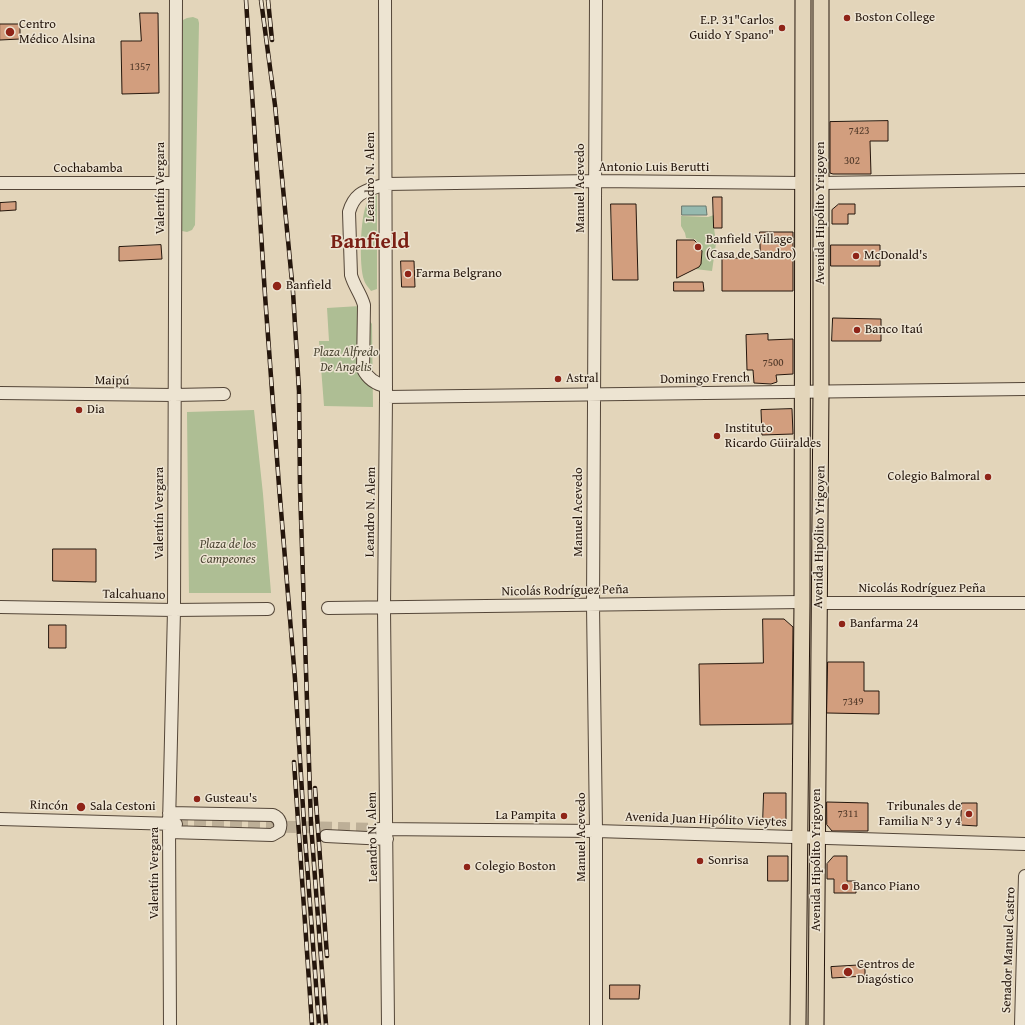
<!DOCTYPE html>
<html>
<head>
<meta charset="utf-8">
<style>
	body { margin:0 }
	canvas { display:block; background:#e3d5ba }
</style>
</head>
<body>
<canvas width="1025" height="1025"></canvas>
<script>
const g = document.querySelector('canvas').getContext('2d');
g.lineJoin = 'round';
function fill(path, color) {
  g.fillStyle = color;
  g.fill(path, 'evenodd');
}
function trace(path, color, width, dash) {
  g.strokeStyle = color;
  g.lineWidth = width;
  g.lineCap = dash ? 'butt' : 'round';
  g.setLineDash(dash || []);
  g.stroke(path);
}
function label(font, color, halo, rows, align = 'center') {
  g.font = font + ' "Gentium Book Plus",serif';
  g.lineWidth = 3;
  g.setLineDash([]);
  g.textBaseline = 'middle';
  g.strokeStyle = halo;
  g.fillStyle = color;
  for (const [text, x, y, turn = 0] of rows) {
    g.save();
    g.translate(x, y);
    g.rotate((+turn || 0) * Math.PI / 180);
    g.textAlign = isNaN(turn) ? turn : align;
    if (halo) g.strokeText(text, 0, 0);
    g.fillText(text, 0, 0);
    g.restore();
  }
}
const green = new Path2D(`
	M193,17L198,19L199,23L195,225L192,230L187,232L182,231L180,227L183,20L187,18Z
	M377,195V289L371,291C369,288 365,284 364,280C359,266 360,217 367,203C369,200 374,197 377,195Z
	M714,215V228L716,243L712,271L695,269C706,264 702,246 695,239L686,238L685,233L681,226V216L708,217Z
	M360,306L372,324L373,407L324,406L319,341H329L327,308Z
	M254,410L263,494L271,593H189L187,412Z`);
const water = new Path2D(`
	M682,206H706L707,215H682Z`);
const building = new Path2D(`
	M140,13H158L159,93L122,94L121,41H141Z
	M0,24H20V39L0,40Z
	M888,121V141H870L871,174H833L830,173V122Z
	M713,197H722V228H714Z
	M16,202V210L0,211V203Z
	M611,204H636L638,280H613Z
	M839,204H855V214H848V224H832V210Z
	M760,232H793V291H722V258H760Z
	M677,240H694L697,243L702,251L701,264L699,267L677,278Z
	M161,245L162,259L119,261V247Z
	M831,245H880V266H831Z
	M401,261H414L415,287H402Z
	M674,282H703L704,291H674Z
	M833,318L881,319V341H832Z
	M768,334V340L793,339V374L776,375L777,382L771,384L754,383L753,370H747L746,335Z
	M792,409L793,434L762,435L761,410Z
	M53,549H96V582L53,581Z
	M763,619H784L793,627L792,724L700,725L699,664L763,663Z
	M49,625H66V648H49Z
	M828,662H864V691H879V714L827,713Z
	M764,793H786V824L763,823Z
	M827,802L868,803V831H832L827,825Z
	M962,803H977V826L961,825Z
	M768,856H788V881H768Z
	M834,856H847V881H856V893H834V879H827V864Z
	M865,965V976L832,978L831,967Z
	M610,985H640L639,999H610Z`);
const minorTunnel = new Path2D(`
	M176,824L379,829`);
const minor = new Path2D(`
	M385,0L386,397L384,608L388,1025
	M0,183H175
	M821,183L1025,180
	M386,386C375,384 368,379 363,369L364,305C361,294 354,286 351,275L349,212C355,191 367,191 385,184L595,181L803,183
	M0,393L174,395L224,394
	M386,397L1025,389
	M819,603H1025
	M0,607L174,610L268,609
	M328,608L802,602
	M0,819L176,824
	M379,829L596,831L1025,844
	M169,832L272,835L279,831C282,824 280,818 273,815L169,813
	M326,836L387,839
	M170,1025L169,824L174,610L176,0
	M596,1025V831L593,605L596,0
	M1021,1025L1025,876`);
const major = new Path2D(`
	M798,1025L802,602L803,0
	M816,1025L821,391V0`);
const rail = new Path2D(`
	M246,0L265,295L279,486L295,679L304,824L319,1025
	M261,0L275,105L293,292L299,391L300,487L311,824L326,1025
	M268,0L272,40
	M294,762L312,1025
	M315,788L327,956`);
const markers = [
	[847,18,4,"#8f2418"],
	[782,28,4,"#8f2418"],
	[10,32,5,"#8f2418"],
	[698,247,4,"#8f2418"],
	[856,256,4,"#8f2418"],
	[408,274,4,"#8f2418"],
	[277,286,5,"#8f2418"],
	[857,330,4,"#8f2418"],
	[558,379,4,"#8f2418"],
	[79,410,4,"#8f2418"],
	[717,436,4,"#8f2418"],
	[988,477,4,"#8f2418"],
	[842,624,4,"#8f2418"],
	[197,799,4,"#8f2418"],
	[81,807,5,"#8f2418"],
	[969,814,4,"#8f2418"],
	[564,816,4,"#8f2418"],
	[700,861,4,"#8f2418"],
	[467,867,4,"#8f2418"],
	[845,887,4,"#8f2418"],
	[848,972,5,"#8f2418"]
];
const numberNames = [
	["1357",140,67],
	["7423",859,131],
	["302",852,161],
	["7500",773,363],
	["7349",853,702],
	["7311",848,814]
];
const poiNames = [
	["Boston College",855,18],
	["E.P. 31\"Carlos",774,21,"right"],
	["Guido Y Spano\"",774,36,"right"],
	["Centro",19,25],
	["Médico Alsina",19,40],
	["Banfield Village",706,240],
	["(Casa de Sandro)",706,255],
	["McDonald's",864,256],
	["Farma Belgrano",416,274],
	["Banfield",286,286],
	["Banco Itaú",865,330],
	["Astral",566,379],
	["Dia",87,410],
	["Instituto",725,429],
	["Ricardo Güiraldes",725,444],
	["Colegio Balmoral",980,477,"right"],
	["Banfarma 24",850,624],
	["Gusteau's",205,799],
	["Sala Cestoni",90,807],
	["Tribunales de",961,807,"right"],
	["Familia Nº 3 y 4",961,822,"right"],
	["La Pampita",556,816,"right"],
	["Sonrisa",708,861],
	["Colegio Boston",475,867],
	["Banco Piano",853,887],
	["Centros de",857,965],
	["Diagóstico",857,980]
];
const streetNames = [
	["Antonio Luis Berutti",654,168],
	["Cochabamba",88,169],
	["Leandro N. Alem",371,177,-90],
	["Valentín Vergara",161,188,-90],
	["Manuel Acevedo",581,188,-90],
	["Avenida Hipólito Yrigoyen",821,213,-90],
	["Domingo French",705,379,-1],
	["Maipú",112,381,1],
	["Leandro N. Alem",371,512,-89],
	["Manuel Acevedo",579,512,-90],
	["Valentín Vergara",160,513,-90],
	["Avenida Hipólito Yrigoyen",820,537,-89],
	["Nicolás Rodríguez Peña",922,589],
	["Nicolás Rodríguez Peña",565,591,-1],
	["Talcahuano",134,595,1],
	["Rincón",49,806,2],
	["Avenida Juan Hipólito Vieytes",706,820,2],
	["Leandro N. Alem",373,837,-91],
	["Manuel Acevedo",582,837,-90],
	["Avenida Hipólito Yrigoyen",817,860,-90],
	["Valentín Vergara",155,873,-90],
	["Senador Manuel Castro",1009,950,-88]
];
const parkNames = [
	["Plaza Alfredo",346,353],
	["De Angelis",346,368],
	["Plaza de los",228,545],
	["Campeones",228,560]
];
const townNames = [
	["Banfield",370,243]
];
fill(green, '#aebe94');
fill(water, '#95b9af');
trace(water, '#68786e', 1);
fill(building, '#d29e7e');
trace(building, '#25160c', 1);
trace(minorTunnel, '#bdaf97', 12, [12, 6]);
trace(minor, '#544638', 14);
trace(major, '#25160c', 17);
trace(minor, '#ede4d2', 12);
trace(major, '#e3d5ba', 15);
trace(rail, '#25160c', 4.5);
trace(rail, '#ede4d2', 3, [9]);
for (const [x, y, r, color] of markers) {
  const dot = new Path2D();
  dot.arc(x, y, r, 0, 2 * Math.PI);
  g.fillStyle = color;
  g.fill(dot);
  trace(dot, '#ede4d2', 1.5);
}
label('11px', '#503828', null, numberNames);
label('13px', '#25160c', '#ede4d2', poiNames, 'left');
label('13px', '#25160c', '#ede4d2', streetNames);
label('italic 13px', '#4e4835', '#ede4d2', parkNames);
label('bold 21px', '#7a1f14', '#ede4d2', townNames);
</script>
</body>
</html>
